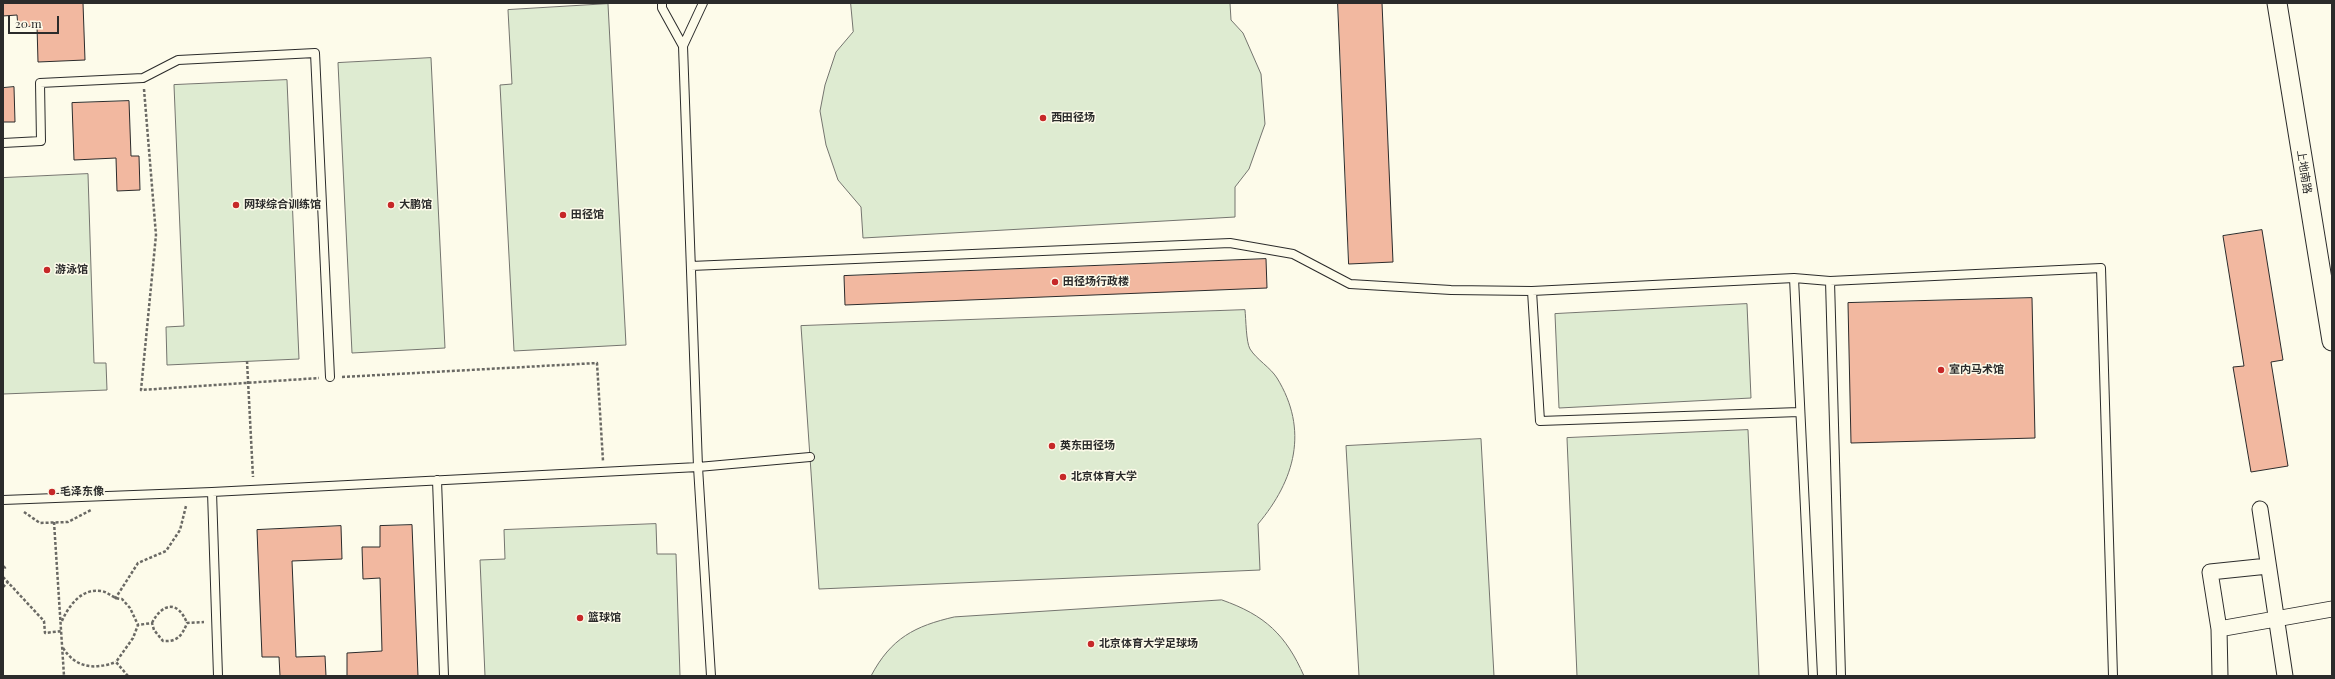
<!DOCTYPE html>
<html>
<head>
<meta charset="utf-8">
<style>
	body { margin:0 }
	#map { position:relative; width:2335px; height:679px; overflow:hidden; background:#fdfbea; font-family:"Playfair Display",serif }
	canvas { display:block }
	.frame { position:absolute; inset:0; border:4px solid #2b2b2b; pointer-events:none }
	.scale { position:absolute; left:8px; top:16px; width:51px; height:18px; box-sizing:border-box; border:2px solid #2b2b2b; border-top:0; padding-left:5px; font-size:12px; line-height:14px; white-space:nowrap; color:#2b2b2b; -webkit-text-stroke:3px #fdfbea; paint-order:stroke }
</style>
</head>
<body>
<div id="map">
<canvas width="2335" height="679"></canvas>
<div class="frame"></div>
<div class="scale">20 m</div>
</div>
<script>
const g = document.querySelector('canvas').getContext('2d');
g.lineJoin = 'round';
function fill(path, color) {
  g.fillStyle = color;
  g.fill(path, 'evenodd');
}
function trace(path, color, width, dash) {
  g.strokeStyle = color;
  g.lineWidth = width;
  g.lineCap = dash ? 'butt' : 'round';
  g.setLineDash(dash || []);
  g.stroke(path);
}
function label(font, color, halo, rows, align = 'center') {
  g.font = font + ' "Playfair Display","Noto Sans SC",serif';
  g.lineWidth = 3;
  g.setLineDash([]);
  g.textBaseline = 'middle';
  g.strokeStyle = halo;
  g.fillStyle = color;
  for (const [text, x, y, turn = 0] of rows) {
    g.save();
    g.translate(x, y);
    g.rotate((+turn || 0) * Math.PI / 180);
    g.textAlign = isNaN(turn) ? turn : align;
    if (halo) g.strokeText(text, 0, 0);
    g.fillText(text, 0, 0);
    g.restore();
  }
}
const green = new Path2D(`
	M851,3H1230L1231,20L1243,33L1261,74L1265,124L1249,169L1235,187V217L863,238L861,207L838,180L826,145L820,111L825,85L836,52L853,32Z
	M608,4L626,345L514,351L500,85L512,84L508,10Z
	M431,58L445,348L352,353L338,63Z
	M287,80L299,359L167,365L166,327L184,326L174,85Z
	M88,174L94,363H106L107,390L3,394V178Z
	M1747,304L1751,398L1559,408L1555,314Z
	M1245,310C1246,319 1246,342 1250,349C1257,360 1270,367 1277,378C1309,430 1295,480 1258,524L1260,570L819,589L801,326Z
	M1748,430L1759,676H1577L1567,438Z
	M1481,439L1494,676H1359L1346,446Z
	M656,524L657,554H676L680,676H485L480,560L505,559L504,530Z
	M1222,600C1265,615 1286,635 1304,676H871C891,638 915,626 954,617Z`);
const building = new Path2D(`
	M3,3H83L85,60L38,62L37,26L18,27L17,15L3,16Z
	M1338,3H1382L1393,262L1349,264Z
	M14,87L15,122H3V88Z
	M129,101L131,156H139L140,190L117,191L116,158L74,160L72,103Z
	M2262,230L2283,360L2271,362L2288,466L2251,472L2233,367L2244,366L2223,236Z
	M1266,259L1267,288L845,305L844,276Z
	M2032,298L2035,438L1851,443L1848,303Z
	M412,525L418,676H347V653L382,651L380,578L363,579L362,547H380V526Z
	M341,526L342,559L292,561L296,657L325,656L326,676H280L279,657H262L257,530Z`);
const path = new Path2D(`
	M144,89L156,235L141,390L319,378
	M247,361L253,477
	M342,377L597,363L603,461
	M24,512L40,523L68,522L91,510
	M54,522L64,676
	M3,566L5,568L3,570
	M3,577L44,621L45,633L62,631
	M3,587L8,582
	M115,599L138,563L166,551L180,530L186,506
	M62,621C69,605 82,588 101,591C109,592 113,599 122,599L130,608L138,625
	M152,623C162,603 178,600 187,623
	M63,648C76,668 94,670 116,662
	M128,676L116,662L133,638L138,625L152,623L154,630L163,641C177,642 182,636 187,623L204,622`);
const service = new Path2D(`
	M662,3V8L683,46L698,467L711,676
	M683,46L703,3
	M3,143L41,141L40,83L143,78L178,60L315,53L330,377
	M691,266L1230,243L1293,254L1350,284L1451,290L1532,291
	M1794,278L1813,676
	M1799,412L1540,421L1532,291L1794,278L1830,281
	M437,480L444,676
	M212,492L218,676
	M3,500L212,492L698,467L810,457
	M1841,676L1830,281L2101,268L2113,676`);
const minor = new Path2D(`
	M2260,509L2285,676
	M2268,566L2210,572L2219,629L2332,609
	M2219,629L2220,676`);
const tertiary = new Path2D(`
	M2277,3L2332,341`);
const markers = [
	[1043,118,4,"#c62828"],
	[236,205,4,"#c62828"],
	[391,205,4,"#c62828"],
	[563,215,4,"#c62828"],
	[47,270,4,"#c62828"],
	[1055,282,4,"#c62828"],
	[1941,370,4,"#c62828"],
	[1052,446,4,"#c62828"],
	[1063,477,4,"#c62828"],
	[52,492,4,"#c62828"],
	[580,618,4,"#c62828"],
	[1091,644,4,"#c62828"]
];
const poiNames = [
	["西田径场",1051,118],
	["网球综合训练馆",244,205],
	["大鹏馆",399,205],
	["田径馆",571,215],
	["游泳馆",55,270],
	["田径场行政楼",1063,282],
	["室内马术馆",1949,370],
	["英东田径场",1060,446],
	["北京体育大学",1071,477],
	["毛泽东像",60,492],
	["篮球馆",588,618],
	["北京体育大学足球场",1099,644]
];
const streetNames = [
	["上地南路",2304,172,81]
];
fill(green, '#deebd1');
trace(green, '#74746e', 1);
fill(building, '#f2b8a0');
trace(building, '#2b2b2b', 1);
trace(service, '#2b2b2b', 10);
trace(minor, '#2b2b2b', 17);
trace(tertiary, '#2b2b2b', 21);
trace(path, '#6a6964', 2.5, [3, 2]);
trace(service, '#fdfbea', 8);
trace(minor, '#fdfbea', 15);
trace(tertiary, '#fdfbea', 19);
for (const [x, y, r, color] of markers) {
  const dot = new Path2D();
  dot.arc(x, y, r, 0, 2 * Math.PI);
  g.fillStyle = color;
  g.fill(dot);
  trace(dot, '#fdfbea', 1.5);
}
label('bold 11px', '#2b2b2b', '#fdfbea', poiNames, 'left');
label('11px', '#2b2b2b', '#fdfbea', streetNames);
</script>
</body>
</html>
